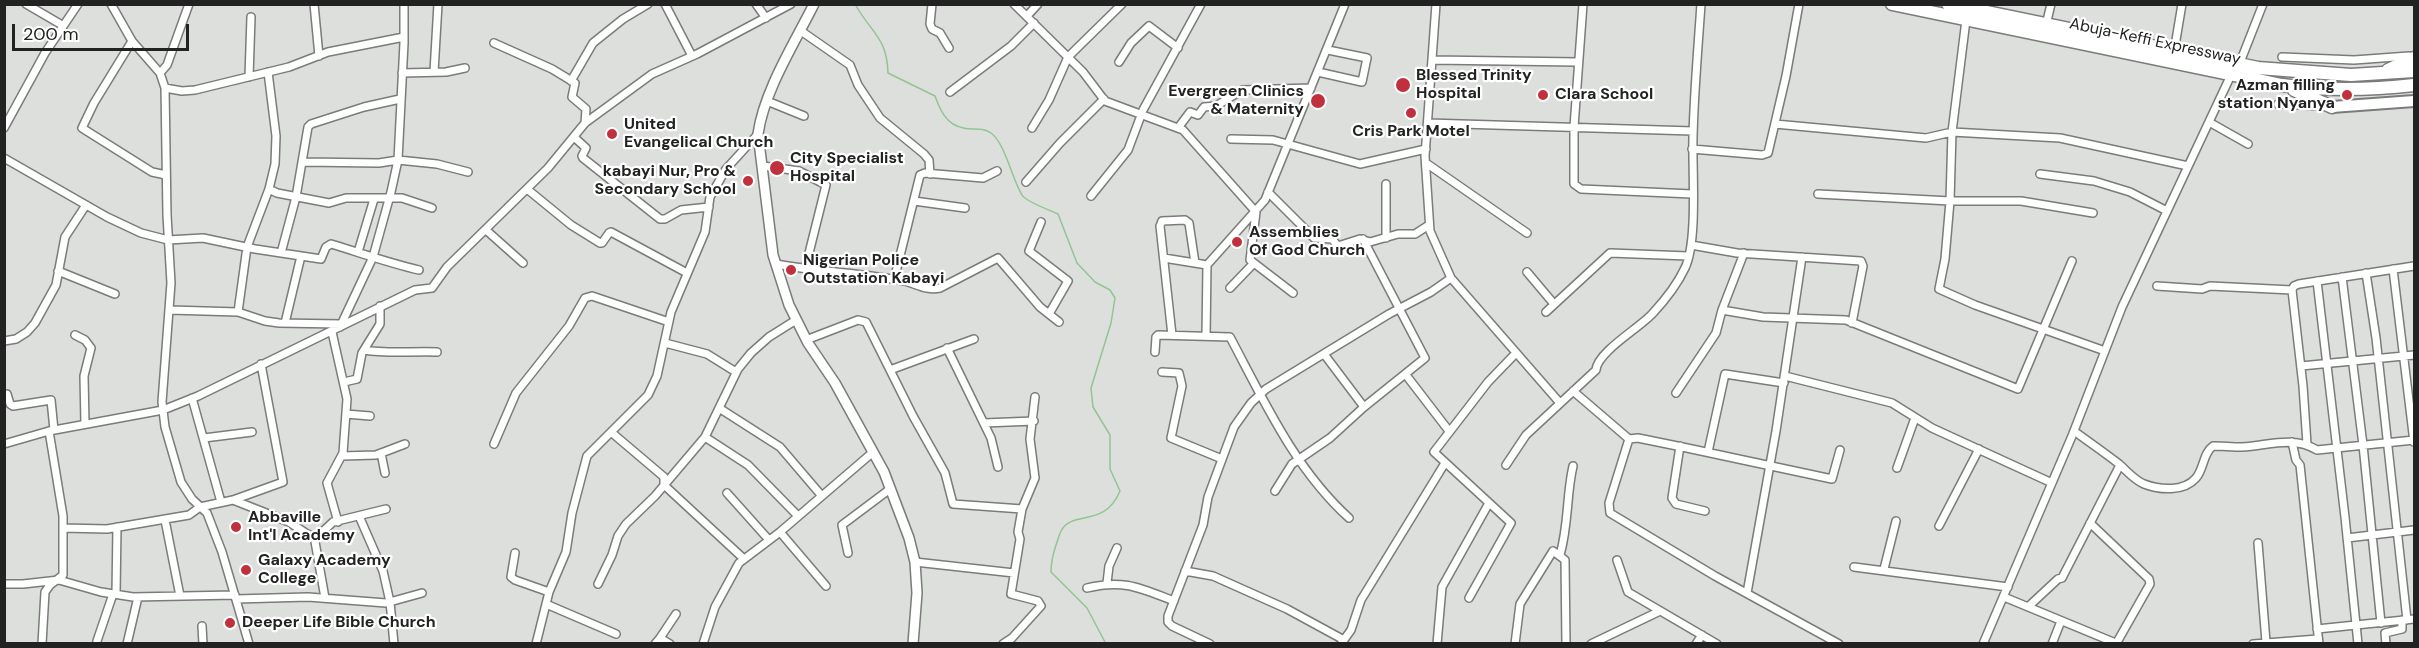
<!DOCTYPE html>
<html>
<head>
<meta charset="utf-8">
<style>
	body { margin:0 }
	#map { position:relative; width:2419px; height:648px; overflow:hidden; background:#dddfdc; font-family:"DM Sans",sans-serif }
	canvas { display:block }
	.frame { position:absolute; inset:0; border:6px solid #212221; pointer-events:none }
	.scale { position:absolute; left:12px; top:24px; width:177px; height:27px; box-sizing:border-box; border:3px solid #212221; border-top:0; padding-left:8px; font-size:18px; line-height:21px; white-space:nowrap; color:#212221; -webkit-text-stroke:4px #fff; paint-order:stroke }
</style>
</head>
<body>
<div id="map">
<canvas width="2419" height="648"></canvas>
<div class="frame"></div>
<div class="scale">200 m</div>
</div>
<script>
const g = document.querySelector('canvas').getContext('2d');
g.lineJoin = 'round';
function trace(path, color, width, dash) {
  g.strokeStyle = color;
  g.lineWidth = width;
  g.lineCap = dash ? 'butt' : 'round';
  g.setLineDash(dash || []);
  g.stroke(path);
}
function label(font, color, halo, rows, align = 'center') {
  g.font = font + ' "DM Sans",sans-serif';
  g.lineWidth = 4.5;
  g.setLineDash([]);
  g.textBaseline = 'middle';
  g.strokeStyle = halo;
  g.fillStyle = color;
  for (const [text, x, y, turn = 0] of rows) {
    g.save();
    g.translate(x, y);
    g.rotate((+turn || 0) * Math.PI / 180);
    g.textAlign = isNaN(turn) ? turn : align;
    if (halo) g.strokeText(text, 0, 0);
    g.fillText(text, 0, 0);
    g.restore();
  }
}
const stream = new Path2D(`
	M855,4C871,33 887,37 888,73L935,96C942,116 950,129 973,129C980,129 985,129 991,133C1005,143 1012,179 1022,195C1026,202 1050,210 1058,214L1077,263L1095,282L1110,290L1115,298L1111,323L1091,388L1093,407L1110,435V469L1120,491C1104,529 1073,509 1061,531C1059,535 1058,540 1056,545C1053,554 1051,562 1051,572L1087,608L1106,644`);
const street = new Path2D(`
	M26,4L62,25
	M111,4L132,41L160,73L165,88L167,215L171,283L162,402L165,427L181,482L192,499L207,513L222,552L249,644
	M314,4L319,56
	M665,4L692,56
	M756,4L766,18
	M932,4L930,24L932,29L940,33L949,48
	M1014,4L1083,72L1105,101L1183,130L1256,212L1250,260L1293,293
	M1436,4L1425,156L1430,231L1451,278L1560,403
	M1583,4L1574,127V184L1581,189L1692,194
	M1027,16L1038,4
	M1966,20L1952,132L1950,201L1945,259L1939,289L1975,305L2105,351
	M2046,25L2051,4
	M801,31L850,65L858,85L880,118L924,154L929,160L930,174
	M132,41L94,103L82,128L152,172L166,175
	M494,43L552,69L575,83L572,97L586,109L585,123
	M2174,52L2182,4
	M2282,57L2354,60L2409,56
	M1432,60L1578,62
	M1119,62L1131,43L1149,26L1178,48
	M2239,65L2263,4
	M434,72L438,4
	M1318,72L1362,82L1367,58L1328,50
	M160,73L167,65L189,4
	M402,73L446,72L465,68
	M249,77L251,17
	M571,81L593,43L623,19L648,4
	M165,88L182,91L195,90L289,67L328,52L404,37
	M950,92L1011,46L1034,23
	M767,101L804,116
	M2278,104L2323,106
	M2209,122L2248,144
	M1428,123L1693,131
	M1775,124L1926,138L1952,132L2060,138L2188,166
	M4,128L45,53L78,4
	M1032,128L1049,100L1068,57L1122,4
	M1178,128L1190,112L1198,115L1204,107L1216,106L1242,90L1311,88
	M574,137L586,148L582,156L583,158L660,219H665L681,210L709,207
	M1231,139L1273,140L1360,164L1426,149
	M1692,149L1762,155L1768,153L1786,76L1799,4
	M4,158L107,217L141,233L168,240L203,238L255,249L321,259L326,247L331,244C361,253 389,263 419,270
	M303,162L379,163L398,160L437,164L468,172
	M1426,163L1527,233
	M763,166L799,171L826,185L805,269
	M2040,174L2094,181L2130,192L2167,211
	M1026,182L1060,143L1104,99
	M1386,184V238
	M269,189L277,193L329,203L346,198H402L432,208
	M527,189L571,225L600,243H602L609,233L611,232L687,273
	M1268,192L1314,238L1332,239L1338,246L1360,239L1370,242L1398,234H1415L1429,225
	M1818,194L1950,201H2021L2093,213
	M1091,196L1128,150L1143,110L1201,4
	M914,201L965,208
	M1041,222L1029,251L1068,281L1049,314
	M486,230L523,263
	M1691,245L1737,253L1861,261L1863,266L1852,323
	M358,252L374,199
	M281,253L296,197L308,127L311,124L364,107L400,99
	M1164,258L1207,265
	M776,264C818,272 862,273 904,281C917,284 926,291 940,288L998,258L1040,307L1059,322
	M2393,269L2414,442
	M58,271L115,294
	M1527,272L1554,304
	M2366,273L2376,338L2407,620
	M2342,277L2363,445L2381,623
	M894,280L920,175L925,173L983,178L997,171
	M2317,281L2345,517L2358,644
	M2157,286L2202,289L2210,286L2292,290L2294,286L2299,284L2414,266
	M1230,288L1254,263
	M2292,290L2303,386L2307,444
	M170,310L238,312L265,321L279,323L341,324
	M1722,310L1763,317L1846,320L2018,389L2072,261
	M238,312L247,247L269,189L275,164L276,136L268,72
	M1546,312L1610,253L1688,256
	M285,323L301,256
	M340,327L373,257L391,192L398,160L404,43V4
	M332,332L347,399L343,453L327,483L338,522
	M75,335L85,340L91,348L84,376L85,424
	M1172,335L1160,226L1162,221L1185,220L1189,223L1195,263
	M1206,336L1207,265L1265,200L1345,4
	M806,340L858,320L866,322L913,416L945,473L953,504L1022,509
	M4,341L16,339L27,332L35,323L56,285L65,237L86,205
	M665,343L707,354L736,372
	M947,348L991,438L998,467
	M364,350C388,354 412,351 437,352
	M1155,352L1156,337L1158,335L1230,337C1264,401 1295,469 1349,518
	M1324,354L1364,407
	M2301,366L2414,355
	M890,370L974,339
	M1162,372L1179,373L1182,386L1171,438L1222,459
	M1406,375L1449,431
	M1785,376L1892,403L1932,428L2052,483
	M344,382L357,379L362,353L380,324V306
	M1573,391L1629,439L1638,438L1687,448L1832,479L1840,450
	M1676,393L1716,333L1722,310L1744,253
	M7,394L10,404L13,406L51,400L54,430
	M192,398L221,502
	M719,408L780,447L821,495
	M346,414L370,416
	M984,423L1034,421
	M2074,431C2089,442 2105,453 2119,464C2127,471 2134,480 2144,484C2160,490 2184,492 2196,478C2204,469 2203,453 2213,446C2222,446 2232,447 2242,447C2268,446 2292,435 2317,450L2414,440
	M611,432L664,477V485L744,559
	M705,437L748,465L798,516
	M204,438L252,432
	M1629,439L1609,503L1610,513L1715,576L1839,644
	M2292,442L2296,460L2300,465L2319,644
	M4,444L49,431L163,410L198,396L415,290L432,288L447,267L548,168L585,123L652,74L697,54L791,4
	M494,444L516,393L569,326L585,298L592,296L669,322
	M1680,446L1672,498L1676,504L1705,511
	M1708,452L1725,374L1784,383
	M381,453L385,473
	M342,456L376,455L405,444
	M1506,465L1526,435L1596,370C1597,352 1641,327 1653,313C1666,299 1677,285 1685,268C1698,241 1692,169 1693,137C1694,93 1698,48 1701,4
	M1897,468L1915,418
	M1275,491L1292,464L1330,438L1364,407L1425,358L1363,239
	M727,493L769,540
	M233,500L289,522L307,534L314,536L319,535L333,522L386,509
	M359,516L383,571L390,602L394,644
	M165,520L180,596
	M2090,523L2149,579L2150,584L2116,644
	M1939,526L1979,449
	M63,528L107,529L189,515L200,507L233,500L283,482L261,364
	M780,532L826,586
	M314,536L325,598
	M2347,538L2414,530
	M2258,543L2266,642
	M515,553L511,577L515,580L549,592
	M848,553L842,525L890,489
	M1560,555C1569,523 1566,497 1573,466
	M1617,560L1628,592L1717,644
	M915,562L1014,573
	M1854,567L2008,587
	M1884,569L1896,521
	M1185,571L1213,576L1287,609L1344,640
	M1107,583L1109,566L1117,548
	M4,584H23L59,580L101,592L133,597L235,595
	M598,584L612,555L618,536L626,524L655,496L705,437L738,369L751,353L769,337L796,320
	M1087,588C1124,579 1140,588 1174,601
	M1747,593L1776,431L1802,257
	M116,594L117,527
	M2004,597L2118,644
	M1469,598L1511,523L1434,452L1488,382L1516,353
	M236,599L308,597L386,603L422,593
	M546,604L616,634
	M2029,606L2058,579L2062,578L2120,465
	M202,626L203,644
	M2317,629L2414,619
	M660,638L676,614
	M97,641L113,594
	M42,644L45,592L50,585L63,575V516L49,431
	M127,644L138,597
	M536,644L549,592L566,552L572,513L587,456L648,395L657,376L671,312L705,232L710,197L726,169L758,134
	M655,644L660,638L670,644
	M703,644L715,607L739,563L780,532L872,453
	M1003,644L1012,638L1041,606L1038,601L1011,594L1020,539L1018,532L1022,509L1035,478L1030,439L1035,397
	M1210,644L1172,626L1168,622V616L1203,525L1208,497L1234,427L1251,403L1266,389L1389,314L1431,292L1451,278
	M1341,644L1351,630L1361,600L1445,463
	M1437,644L1442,587L1489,503
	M1515,644L1520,604L1553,551L1565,560L1566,644
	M1591,644L1660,611
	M1696,644L1702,635
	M1983,644L2072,436L2122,307L2231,75
	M2052,644L2061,621
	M2253,644L2318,639
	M2386,644L2385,633L2402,629V620`);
const secondary = new Path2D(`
	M814,4C794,44 764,91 758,134L773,255L789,305L808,343L835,383L884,472L909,538L915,562L917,593L913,644`);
const primary = new Path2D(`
	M2332,107L2414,101`);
const highway = new Path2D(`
	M1892,4L2282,85C2327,91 2370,90 2414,85
	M1948,4L2258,68L2351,75L2414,71
	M2388,70L2414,58
	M2294,90L2332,107`);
const markers = [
	[1403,85,8,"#c1313d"],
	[1543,95,6,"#c1313d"],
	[2347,95,6,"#c1313d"],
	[1318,101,8,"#c1313d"],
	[1411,113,6,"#c1313d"],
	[612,134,6,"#c1313d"],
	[777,168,8,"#c1313d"],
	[748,181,6,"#c1313d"],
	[1237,242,6,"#c1313d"],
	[791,270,6,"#c1313d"],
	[236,527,6,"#c1313d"],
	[246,570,6,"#c1313d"],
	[230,623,6,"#c1313d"]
];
const streetNames = [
	["Abuja-Keffi Expressway",2155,42,12]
];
const poiNames = [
	["Blessed Trinity",1416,76],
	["Hospital",1416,94],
	["Azman filling",2335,86,"right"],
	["station Nyanya",2335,104,"right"],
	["Evergreen Clinics",1304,92,"right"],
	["& Maternity",1304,110,"right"],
	["Clara School",1555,95],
	["United",624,125],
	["Evangelical Church",624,143],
	["Cris Park Motel",1411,132,"center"],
	["City Specialist",790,159],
	["Hospital",790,177],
	["kabayi Nur, Pro &",736,172,"right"],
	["Secondary School",736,190,"right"],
	["Assemblies",1249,233],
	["Of God Church",1249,251],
	["Nigerian Police",803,261],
	["Outstation Kabayi",803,279],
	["Abbaville",248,518],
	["Int'l Academy",248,536],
	["Galaxy Academy",258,561],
	["College",258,579],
	["Deeper Life Bible Church",242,623]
];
trace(stream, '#91c592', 1.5);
trace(street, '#797c79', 10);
trace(secondary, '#797c79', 12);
trace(primary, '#797c79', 14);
trace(highway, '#797c79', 15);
trace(street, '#fff', 7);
trace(secondary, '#fff', 9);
trace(primary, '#fff', 10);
trace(highway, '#fff', 12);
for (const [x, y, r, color] of markers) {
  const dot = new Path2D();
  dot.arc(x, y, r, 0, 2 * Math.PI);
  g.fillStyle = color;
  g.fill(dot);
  trace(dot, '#fff', 2);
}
label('16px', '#212221', '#fff', streetNames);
label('bold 16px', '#212221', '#fff', poiNames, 'left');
</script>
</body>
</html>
